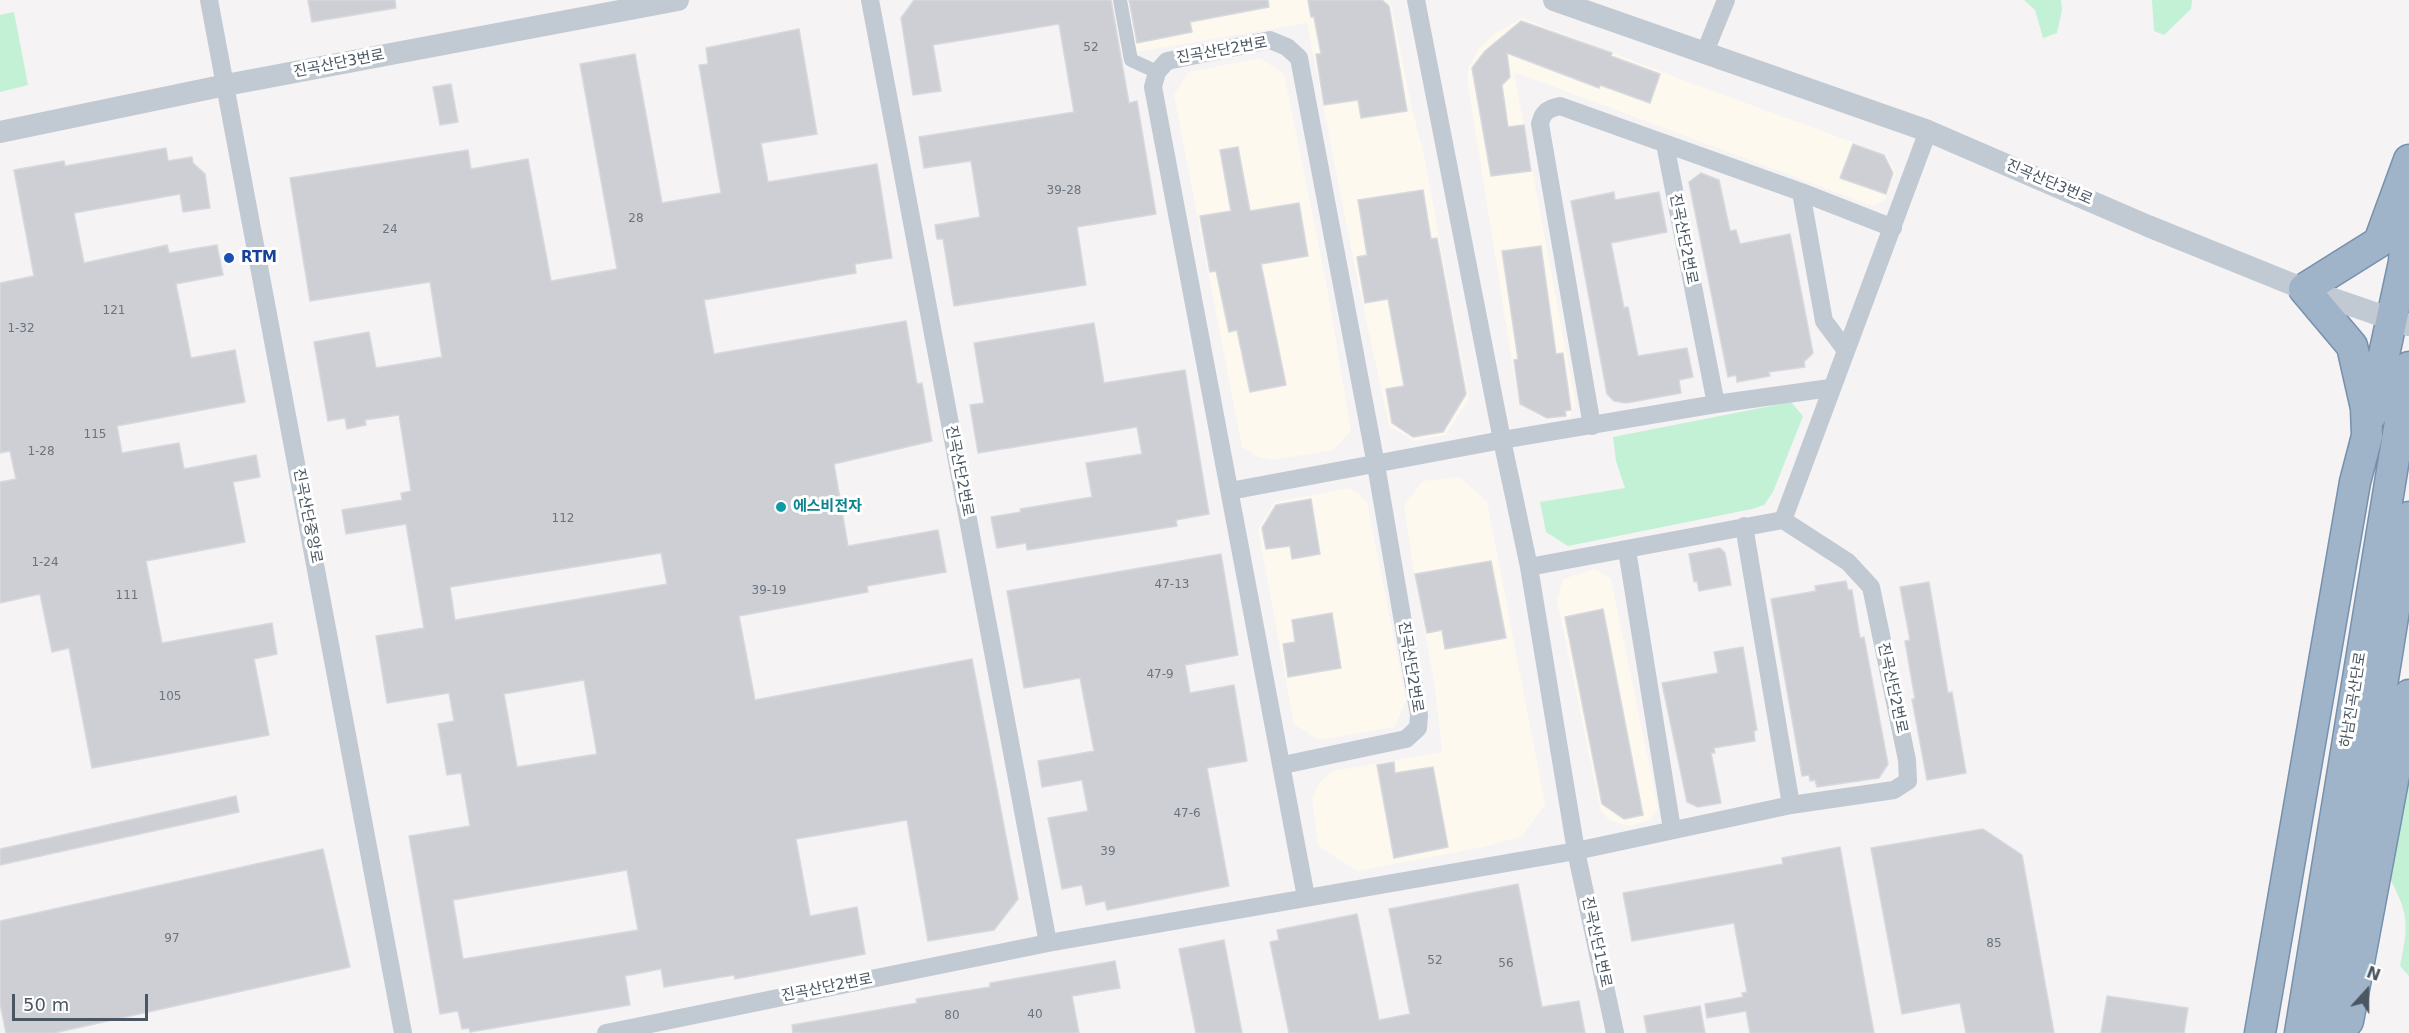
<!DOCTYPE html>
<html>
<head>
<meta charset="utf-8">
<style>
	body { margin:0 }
	#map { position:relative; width:2409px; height:1033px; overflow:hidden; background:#f5f3f3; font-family:"DejaVu Sans",sans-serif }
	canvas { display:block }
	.north { position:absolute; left:2337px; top:961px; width:60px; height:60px; -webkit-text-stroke:4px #fff; paint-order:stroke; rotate:21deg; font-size:16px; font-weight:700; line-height:24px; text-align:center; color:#4a5661 }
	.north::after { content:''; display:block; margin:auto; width:21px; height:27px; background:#4a5661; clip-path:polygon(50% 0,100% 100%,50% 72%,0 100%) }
	.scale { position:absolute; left:12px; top:994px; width:136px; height:27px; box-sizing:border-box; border:3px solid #4a5661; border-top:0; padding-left:8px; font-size:18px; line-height:21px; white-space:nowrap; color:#4a5661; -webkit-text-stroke:4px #fff; paint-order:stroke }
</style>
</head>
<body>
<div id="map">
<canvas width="2409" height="1033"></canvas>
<div class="north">N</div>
<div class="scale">50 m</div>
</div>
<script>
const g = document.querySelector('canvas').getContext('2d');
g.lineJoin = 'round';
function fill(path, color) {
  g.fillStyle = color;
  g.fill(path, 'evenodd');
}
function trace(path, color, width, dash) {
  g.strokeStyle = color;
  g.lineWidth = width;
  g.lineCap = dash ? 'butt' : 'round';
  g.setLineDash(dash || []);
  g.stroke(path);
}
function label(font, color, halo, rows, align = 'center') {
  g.font = font + ' "DejaVu Sans","Noto Sans KR",sans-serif';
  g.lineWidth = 6;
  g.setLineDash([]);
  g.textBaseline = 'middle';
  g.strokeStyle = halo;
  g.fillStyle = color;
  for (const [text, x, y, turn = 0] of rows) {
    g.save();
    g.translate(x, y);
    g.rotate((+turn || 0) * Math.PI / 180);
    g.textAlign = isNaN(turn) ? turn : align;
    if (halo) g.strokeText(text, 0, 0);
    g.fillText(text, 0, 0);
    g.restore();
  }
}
const commercial = new Path2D(`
	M1115,0H1385L1391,5L1412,109L1424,155L1469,400L1445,435L1414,441L1389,426L1355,268L1307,23L1124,54Z
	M1522,18L1683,80L1885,154L1896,173L1885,200L1873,206L1514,72L1576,405L1569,417L1546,420L1519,405L1467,79L1469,67L1478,50L1494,34Z
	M1260,58L1284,74L1327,287L1351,431L1333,450L1272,460L1256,456L1242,447L1174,95L1189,72Z
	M1459,477L1487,501L1545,804L1522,836L1484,847L1357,871L1318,846L1312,798L1320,782L1333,771L1442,752L1435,688L1413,566L1404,505L1423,481Z
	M1349,488L1358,493L1367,502L1406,700L1395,727L1318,740L1294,724L1258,529L1275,502Z
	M1595,569L1611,579L1658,808L1650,820L1630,826L1610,821L1601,811L1557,601L1563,579Z`);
const green = new Path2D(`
	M2024,0H2061L2062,10L2057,33L2043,38L2035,10Z
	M2152,0H2192L2191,9L2164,35L2154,31Z
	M14,12L28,85L0,92V15Z
	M1791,402L1803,416L1773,492L1764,505L1752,509L1568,546L1546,532L1540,502L1625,488L1616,461L1613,437Z
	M2409,754V976L2400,966C2409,923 2409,914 2388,875Z`);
const building = new Path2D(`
	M308,0H395L396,8L312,22Z
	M914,0H1111L1129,103L1137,101L1156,214L1077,227L1086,285L954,306L943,239H937L935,225L980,217L971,161L924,168L919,137L1074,112L1059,24L933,45L941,91L913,95L901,18Z
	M1129,0H1268L1269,7L1190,22L1192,32L1137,43Z
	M1308,0H1382L1389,6L1407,111L1361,118L1358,100L1324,105L1316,54H1321L1314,17H1311Z
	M1521,21L1612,53L1611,56L1660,74L1650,103L1600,85L1599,88L1507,53L1510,77L1502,85L1508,127L1524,125L1531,171L1491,176L1472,68L1485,51Z
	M799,29L817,134L761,143L768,182L877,164L892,258L855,264L856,273L704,300L714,354L906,321L917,384L922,383L932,441L834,464L848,546L938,530L946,572L867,586L868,592L739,616L755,700L972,659L1018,899L994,930L928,941L907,820L796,839L810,916L857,907L865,954L735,979L734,975L664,987L661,969L625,976L630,1005L470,1032L469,1028L462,1029L458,1011L440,1014L409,836L470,826L461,773L447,775L438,724L454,721L449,693L387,703L376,636L424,628L406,524L346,534L342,510L402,500L401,493L411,491L399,415L365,420L366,425L347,429L345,418L328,421L314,342L369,332L376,368L442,357L430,282L310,301L290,178L468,150L471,169L528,159L551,281L617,269L580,64L635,54L662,203L721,193L699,65L708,64L706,48ZM661,553L667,584L455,620L450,587ZM584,680L597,754L517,767L504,694ZM627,870L638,930L463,959L453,900Z
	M451,84L458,122L440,125L433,87Z
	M1853,144L1884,155L1893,173L1886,194L1840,178Z
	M1238,147L1250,211L1299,203L1308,256L1261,264L1286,385L1250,392L1237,330L1229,332L1216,271L1210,272L1200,216L1231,211L1220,150Z
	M166,148L168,161L192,157L193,163L205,174L210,208L183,212L180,194L74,213L84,263L167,245L169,253L217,245L223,275L176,284L191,358L235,350L245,402L117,426L122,453L179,443L184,469L256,455L260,477L233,482L245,542L146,561L162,643L272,623L277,654L254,659L269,735L92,768L69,648L52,652L40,594L0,603V482L16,479L10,451L0,453V283L34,276L14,170L64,161L65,166Z
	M1701,173L1719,180L1730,231L1736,230L1740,244L1790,234L1813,353L1804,362L1805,367L1769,372L1770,376L1737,382L1736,375L1728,377L1689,182Z
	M1423,190L1431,239L1437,238L1466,394L1443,432L1413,437L1392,423L1386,389L1404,386L1388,299L1365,303L1357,257L1367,255L1358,200Z
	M1614,192L1615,200L1659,192L1667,232L1611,243L1624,308L1628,307L1638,356L1687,348L1693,377L1679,380L1681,393L1626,403L1614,401L1607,394L1571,201Z
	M1541,246L1556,354L1563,353L1571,410L1565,411L1566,416L1547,418L1520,404L1514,360L1518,359L1502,251Z
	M1094,323L1104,383L1185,370L1209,514L1176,520L1177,526L1027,550L1026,543L997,548L991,517L1021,512L1020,509L1092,497L1086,463L1142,454L1137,427L978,453L970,405L984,403L974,343Z
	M1311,499L1320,554L1292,559L1290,546L1266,549L1262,528L1276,505Z
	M1720,548L1725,553L1731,585L1699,591L1697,581L1694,582L1689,554Z
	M1221,554L1238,655L1185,665L1190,693L1234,685L1247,761L1207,768L1229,886L1107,910L1105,901L1086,905L1082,885L1062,889L1048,818L1088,811L1082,780L1042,787L1038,761L1094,751L1080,678L1024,688L1007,591Z
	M1491,561L1506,638L1445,649L1442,630L1427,633L1415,574Z
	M1846,581L1848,590H1852L1860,638L1864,637L1888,764L1879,778L1817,787L1815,780L1810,781L1809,775L1802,776L1771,599L1816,591L1815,586Z
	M1929,582L1948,693L1952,692L1966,773L1927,780L1912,699H1915L1905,641L1910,640L1900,587Z
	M1603,609L1643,815L1624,819L1602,804L1565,617Z
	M1332,613L1341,668L1288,677L1283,644L1295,642L1292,620Z
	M1743,647L1757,730L1754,731L1755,741L1714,748L1715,753H1711L1721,803L1698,807L1687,802L1662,683L1718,673L1714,652Z
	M1394,762L1395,773L1433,767L1448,847L1394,858L1377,765Z
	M236,796L239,812L0,865V849Z
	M1983,829L2022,855L2054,1033H1966L1960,1003L1902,1014L1871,848Z
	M1840,847L1874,1033H1750L1746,1011L1707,1018L1705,1004L1743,997L1742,993L1747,992L1734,923L1632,941L1623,893L1783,864L1782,858Z
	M323,849L350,967L54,1033H6L0,1004V921Z
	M1518,884L1542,1007L1579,1001L1585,1033H1289L1270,942L1279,940L1277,930L1357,914L1379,1020L1410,1014L1389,909Z
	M1224,940L1242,1033H1196L1179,949Z
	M1115,961L1120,988L1072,996L1079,1033H793L792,1025L917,1003L916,999L990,987V983Z
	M2107,996L2188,1008L2184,1033H2101Z
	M1700,1006L1705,1033H1647L1644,1016Z`);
const pedestrian = new Path2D(`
	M1120,0L1131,60L1157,72`);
const minor = new Path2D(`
	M209,0L403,1033
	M870,0L1048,943
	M1416,0L1502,440L1529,567L1576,851L1615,1033
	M1705,52L1726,0
	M1665,144L1716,404
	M1801,192L1824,321L1845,349
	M1592,426L1540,124C1543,112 1547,109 1560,106L1801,192L1893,228
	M1230,491L1502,440L1716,404L1830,388
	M1783,520L1928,131
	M1744,526L1791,805
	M1627,550L1672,829
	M1283,765L1406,739L1418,728L1419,715L1376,465L1299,58L1287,47L1270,40L1167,61L1157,72L1153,87L1306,897
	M606,1033L1048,943L1576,851L1791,805L1894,790L1908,781L1907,760L1871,587L1848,562L1783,520L1529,567`);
const tertiary = new Path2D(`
	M1554,0L1928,131L2148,226L2304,289L2409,325
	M0,132L226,85L678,0`);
const trunk = new Path2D(`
	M2371,415L2404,262L2408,188
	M2348,1021L2409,695
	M2260,1033L2355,482L2367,436L2366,408L2352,346L2304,289L2379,242L2409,160
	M2300,1033L2409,367
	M2326,1033L2409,517`);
const markers = [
	[229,258,6,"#1a4fb4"],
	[781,507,6,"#0f9aa8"]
];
const numberNames = [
	["52",1091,48],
	["39-28",1064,191],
	["28",636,219],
	["24",390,230],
	["121",114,311],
	["1-32",21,329],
	["115",95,435],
	["1-28",41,452],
	["112",563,519],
	["1-24",45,563],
	["47-13",1172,585],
	["39-19",769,591],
	["111",127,596],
	["47-9",1160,675],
	["105",170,697],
	["47-6",1187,814],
	["39",1108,852],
	["97",172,939],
	["85",1994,944],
	["52",1435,961],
	["56",1506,964],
	["40",1035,1015],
	["80",952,1016]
];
const streetNames = [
	["진곡산단2번로",1222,51,-10],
	["진곡산단3번로",339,64,-11],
	["진곡산단3번로",2049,183,23],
	["진곡산단2번로",1683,239,79],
	["진곡산단2번로",959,471,79],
	["진곡산단중앙로",307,516,79],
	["진곡산단2번로",1410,667,81],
	["진곡산단2번로",1892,688,78],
	["하남진곡산단로",2354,700,-81],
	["진곡산단1번로",1596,942,78],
	["진곡산단2번로",827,988,-11]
];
const transitNames = [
	["RTM",241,258]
];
const cultureNames = [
	["에스비전자",793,507]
];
fill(commercial, '#fdf9ef');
fill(green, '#c3f1d5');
fill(building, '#cdcfd5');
trace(building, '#d7d9de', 1.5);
trace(trunk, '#7690ad', 33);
trace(pedestrian, '#c1cad2', 14);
trace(minor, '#c1cad2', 18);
trace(tertiary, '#c1cad2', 22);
trace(trunk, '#9fb4c9', 30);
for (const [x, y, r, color] of markers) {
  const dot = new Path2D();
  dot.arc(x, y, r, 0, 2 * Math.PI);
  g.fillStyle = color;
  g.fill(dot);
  trace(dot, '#fff', 2);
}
label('12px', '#6b747e', null, numberNames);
label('15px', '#4a5661', '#fff', streetNames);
label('bold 15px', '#164399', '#fff', transitNames, 'left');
label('bold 15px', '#0d838f', '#fff', cultureNames, 'left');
</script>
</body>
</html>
